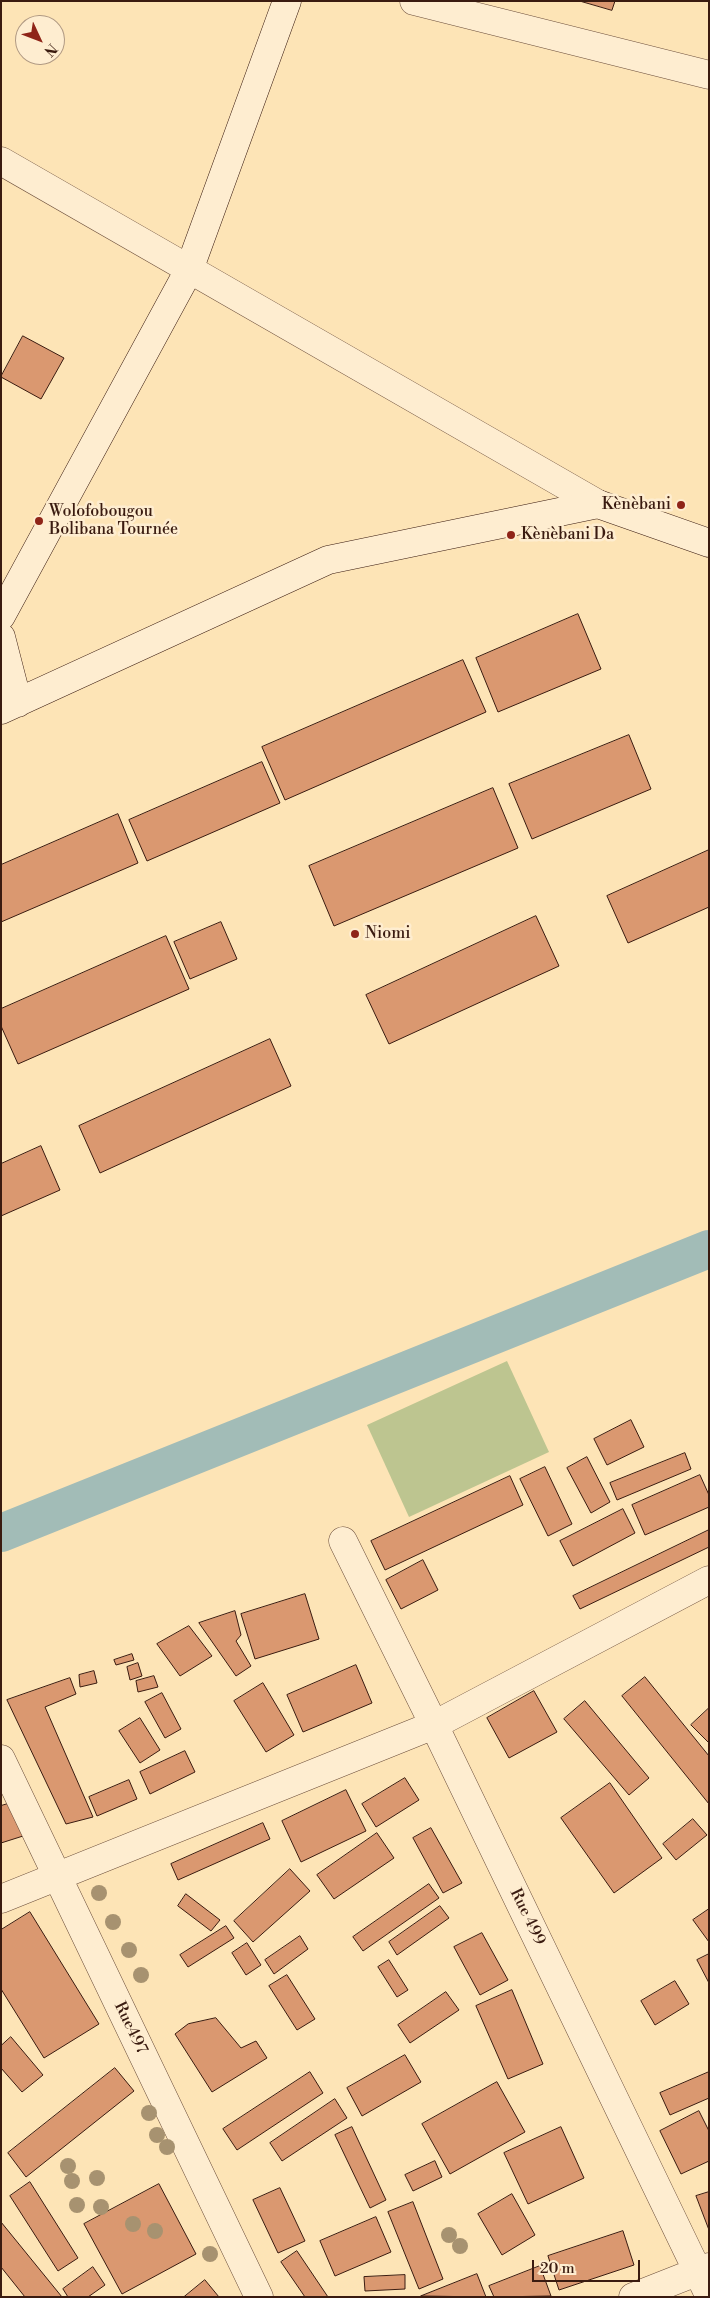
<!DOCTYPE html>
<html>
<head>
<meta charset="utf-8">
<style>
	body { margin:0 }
	#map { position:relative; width:710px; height:2298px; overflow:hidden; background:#fde4b6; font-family:"Libre Bodoni",serif }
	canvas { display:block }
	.frame { position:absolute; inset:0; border:2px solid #3a1b10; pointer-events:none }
	.north { position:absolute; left:15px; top:15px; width:50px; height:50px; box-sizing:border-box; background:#feedd0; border:1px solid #b09983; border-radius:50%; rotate:133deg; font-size:14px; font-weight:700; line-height:20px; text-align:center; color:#3a1b10 }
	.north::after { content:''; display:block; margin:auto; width:18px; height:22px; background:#8f2418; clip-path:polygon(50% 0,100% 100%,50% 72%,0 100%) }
	.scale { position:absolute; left:532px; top:2260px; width:108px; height:22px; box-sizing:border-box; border:2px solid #3a1b10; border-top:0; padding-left:6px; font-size:15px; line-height:18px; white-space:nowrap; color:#3a1b10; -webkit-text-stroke:4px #feedd0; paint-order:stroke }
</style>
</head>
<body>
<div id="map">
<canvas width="710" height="2298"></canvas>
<div class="frame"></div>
<div class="north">N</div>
<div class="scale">20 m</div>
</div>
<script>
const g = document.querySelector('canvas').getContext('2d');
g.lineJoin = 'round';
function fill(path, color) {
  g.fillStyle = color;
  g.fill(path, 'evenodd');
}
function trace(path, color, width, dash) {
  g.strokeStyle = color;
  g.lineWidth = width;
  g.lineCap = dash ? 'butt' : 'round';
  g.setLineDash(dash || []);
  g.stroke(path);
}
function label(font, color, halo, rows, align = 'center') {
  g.font = font + ' "Libre Bodoni",serif';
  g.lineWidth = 5;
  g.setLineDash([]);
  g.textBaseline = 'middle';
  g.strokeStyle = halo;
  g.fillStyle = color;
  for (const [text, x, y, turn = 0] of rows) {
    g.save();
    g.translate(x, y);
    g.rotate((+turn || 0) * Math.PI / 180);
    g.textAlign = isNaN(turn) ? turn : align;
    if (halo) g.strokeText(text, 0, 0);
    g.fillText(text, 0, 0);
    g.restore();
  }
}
const green = new Path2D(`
	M507,1361L549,1452L409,1517L367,1425Z`);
const canal = new Path2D(`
	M1,1533L709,1249`);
const building = new Path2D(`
	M580,1H615L612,10Z
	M23,336L64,358L41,399L1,377Z
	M578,614L601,669L498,712L476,658Z
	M463,660L486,712L285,800L262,747Z
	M629,735L651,789L532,839L509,784Z
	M262,762L280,803L147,861L129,820Z
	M493,788L518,848L334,926L309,866Z
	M118,814L138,863L1,922V865Z
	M709,850V907L628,943L607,896Z
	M536,916L559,966L389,1044L366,995Z
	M221,922L237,959L190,979L174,942Z
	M166,936L189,989L18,1064L1,1026V1009Z
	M270,1039L291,1086L100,1173L79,1126Z
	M41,1146L60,1190L1,1216V1164Z
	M631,1420L644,1447L607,1465L594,1439Z
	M685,1453L691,1469L617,1500L610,1483Z
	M587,1457L610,1502L591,1513L567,1468Z
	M545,1467L572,1524L548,1536L520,1479Z
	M700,1475L709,1495V1507L645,1535L632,1505Z
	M510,1476L523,1505L385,1570L371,1541Z
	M623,1509L635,1533L573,1566L560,1541Z
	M709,1530V1547L580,1609L573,1596Z
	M423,1560L438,1590L401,1609L386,1580Z
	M305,1594L319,1639L255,1659L241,1614Z
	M235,1611L241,1635L236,1641L251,1666L236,1676L199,1623Z
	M189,1626L212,1656L180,1676L157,1644Z
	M132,1654L134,1660L116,1665L114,1660Z
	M138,1663L142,1676L130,1680L127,1667Z
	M356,1665L372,1703L303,1732L287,1695Z
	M94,1671L97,1683L80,1687L79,1675Z
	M154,1676L158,1687L138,1692L136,1681Z
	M645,1677L709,1756V1804L622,1696Z
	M70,1678L76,1694L45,1707L93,1817L66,1824L7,1700Z
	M263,1683L294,1735L266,1752L234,1701Z
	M534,1691L557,1732L509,1758L487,1718Z
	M162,1693L181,1729L165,1738L145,1702Z
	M585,1701L649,1778L629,1795L564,1719Z
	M709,1708V1743L691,1725Z
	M140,1718L160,1750L140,1763L119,1731Z
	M185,1751L195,1772L150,1794L140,1772Z
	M405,1778L419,1800L376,1827L362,1804Z
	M129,1780L137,1799L97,1816L89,1797Z
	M610,1783L662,1858L614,1893L561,1818Z
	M346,1790L366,1831L301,1862L282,1821Z
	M11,1803L23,1836L1,1843V1806Z
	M693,1819L707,1835L676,1860L663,1844Z
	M263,1823L270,1839L178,1880L171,1864Z
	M431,1828L462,1883L443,1893L413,1838Z
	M377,1833L394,1858L334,1899L317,1875Z
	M290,1869L310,1891L253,1942L234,1921Z
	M429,1884L439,1898L363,1951L353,1937Z
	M186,1894L220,1920L211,1931L178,1906Z
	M440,1906L449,1918L397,1955L389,1942Z
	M709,1909V1942L693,1920Z
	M30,1912L99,2024L44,2058L1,1989V1930Z
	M226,1926L234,1938L188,1967L180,1955Z
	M482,1933L508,1980L480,1995L454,1947Z
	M300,1936L308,1949L274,1974L265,1960Z
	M247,1943L261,1965L246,1975L232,1953Z
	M709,1954V1983L697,1960Z
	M389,1960L408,1990L397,1997L378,1967Z
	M287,1975L315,2019L297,2030L269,1986Z
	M675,1981L689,2004L655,2025L641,2001Z
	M512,1990L543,2064L508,2079L476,2006Z
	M446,1992L459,2010L410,2043L398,2025Z
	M216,2018L241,2048L256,2041L267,2058L212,2092L175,2034L188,2024Z
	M11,2037L43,2075L22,2092L1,2068V2046Z
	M405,2055L421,2082L362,2116L347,2088Z
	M115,2068L134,2091L26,2177L8,2153Z
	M310,2072L323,2093L237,2150L223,2129Z
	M709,2072V2098L670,2115L660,2093Z
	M497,2082L525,2132L450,2174L422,2124Z
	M335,2099L347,2118L282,2161L270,2143Z
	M699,2111L709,2131V2161L681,2174L660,2131Z
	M352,2127L386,2200L370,2208L335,2135Z
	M561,2127L584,2178L528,2204L504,2153Z
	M435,2161L442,2177L413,2191L405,2175Z
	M30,2182L78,2258L58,2271L10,2196Z
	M159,2184L196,2254L122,2294L84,2224Z
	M280,2188L305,2241L278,2253L253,2200Z
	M709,2192V2230L696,2196Z
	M512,2194L535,2235L502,2255L478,2214Z
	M413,2202L443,2279L419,2289L388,2212Z
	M376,2217L391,2252L335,2276L320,2241Z
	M1,2222L62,2297H25L1,2267Z
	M623,2231L634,2265L559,2290L548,2256Z
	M297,2251L328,2297H305L281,2262Z
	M540,2266L551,2296L494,2297L489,2286Z
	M93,2267L105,2285L88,2297H68L63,2289Z
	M477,2274L486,2297L421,2296Z
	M405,2275V2289L365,2291L364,2277Z
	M205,2280L219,2297H184Z`);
const street = new Path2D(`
	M414,1L709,75
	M1,161L598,504
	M343,1541L434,1725L709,2295
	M1,1759L259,2297
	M1,1899L434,1725L709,1580
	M633,2297L709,2267`);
const secondary = new Path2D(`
	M1,616L189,270L287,1
	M1,637L18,703
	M1,710L328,560L598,504L709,543`);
const trees = [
	[99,1893],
	[113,1922],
	[129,1950],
	[141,1975],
	[149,2113],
	[157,2135],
	[167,2147],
	[68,2166],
	[97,2178],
	[72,2181],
	[77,2205],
	[101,2207],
	[133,2224],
	[155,2231],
	[449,2235],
	[460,2246],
	[210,2254]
];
const markers = [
	[681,505,5,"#8f2418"],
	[39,521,5,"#8f2418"],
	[511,535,5,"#8f2418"],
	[355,934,5,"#8f2418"]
];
const poiNames = [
	["Kènèbani",671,505,"right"],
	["Wolofobougou",49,512],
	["Bolibana Tournée",49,530],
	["Kènèbani Da",521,535],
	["Niomi",365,934]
];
const streetNames = [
	["Rue 499",527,1917,64],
	["Rue497",130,2028,64]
];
fill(green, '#bdc590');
trace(canal, '#a2bcb7', 38);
fill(building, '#da9870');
trace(building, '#3a1b10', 1);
trace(street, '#6b4d3a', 29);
trace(secondary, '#3a1b10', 29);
trace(street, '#feedd0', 28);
trace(secondary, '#feedd0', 28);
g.fillStyle = '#a79270';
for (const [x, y] of trees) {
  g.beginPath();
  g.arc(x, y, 8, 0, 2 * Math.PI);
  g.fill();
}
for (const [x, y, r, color] of markers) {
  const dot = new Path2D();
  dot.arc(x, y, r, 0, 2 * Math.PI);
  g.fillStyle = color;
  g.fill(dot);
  trace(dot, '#feedd0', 2);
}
label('16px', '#3a1b10', '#feedd0', poiNames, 'left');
label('16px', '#3a1b10', '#feedd0', streetNames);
</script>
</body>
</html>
